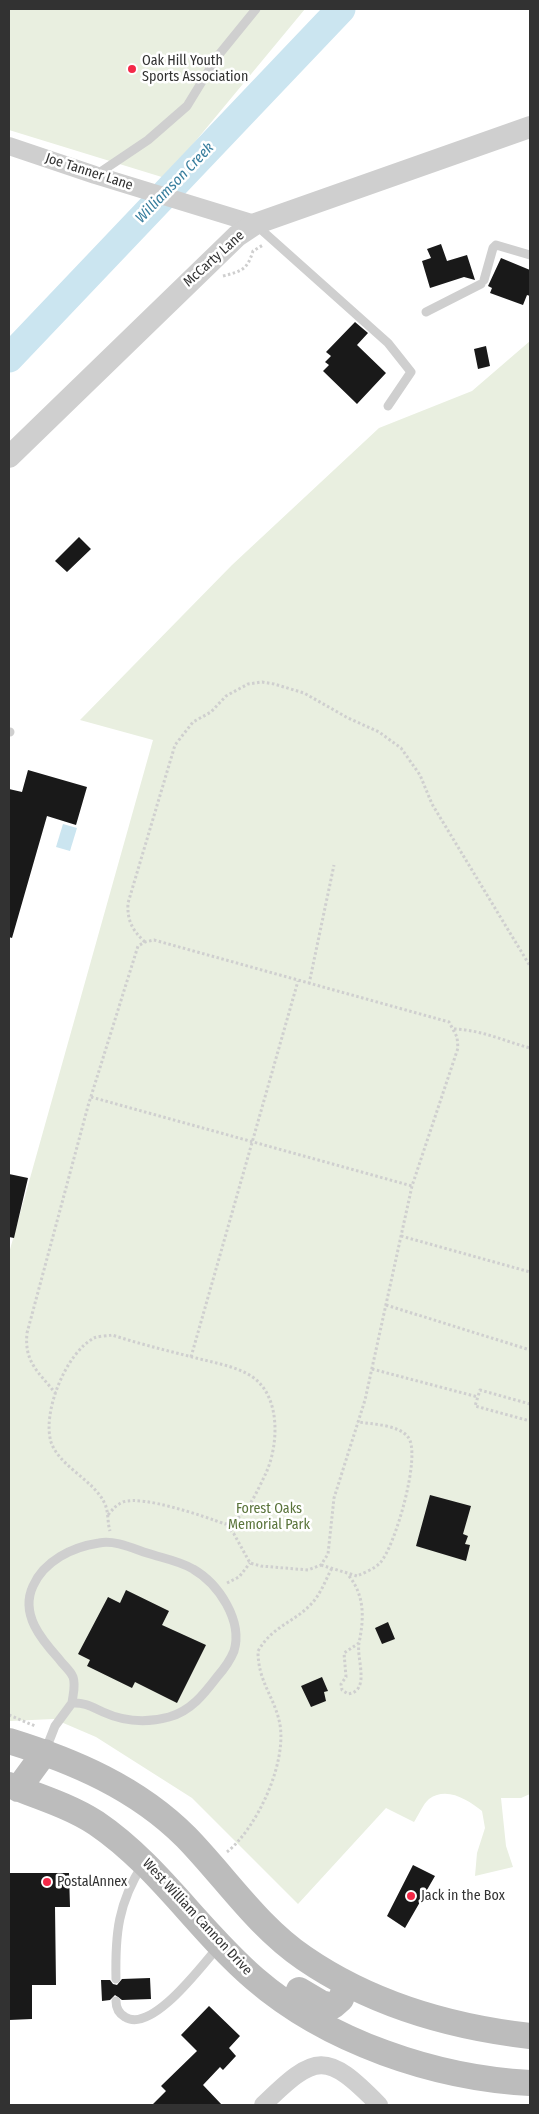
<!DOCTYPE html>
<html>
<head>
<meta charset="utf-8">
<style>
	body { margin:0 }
	#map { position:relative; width:539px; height:2114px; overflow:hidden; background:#fff; font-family:"Fira Sans Condensed",sans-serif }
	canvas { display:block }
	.frame { position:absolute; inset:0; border:10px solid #323232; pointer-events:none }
</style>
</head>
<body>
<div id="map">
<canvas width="539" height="2114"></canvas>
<div class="frame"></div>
</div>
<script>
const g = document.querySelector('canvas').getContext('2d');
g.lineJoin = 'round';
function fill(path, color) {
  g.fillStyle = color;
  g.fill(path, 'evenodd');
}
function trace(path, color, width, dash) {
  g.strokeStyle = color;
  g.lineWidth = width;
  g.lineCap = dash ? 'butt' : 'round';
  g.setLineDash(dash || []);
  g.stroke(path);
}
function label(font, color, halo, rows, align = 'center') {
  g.font = font + ' "Fira Sans Condensed",sans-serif';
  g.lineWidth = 5;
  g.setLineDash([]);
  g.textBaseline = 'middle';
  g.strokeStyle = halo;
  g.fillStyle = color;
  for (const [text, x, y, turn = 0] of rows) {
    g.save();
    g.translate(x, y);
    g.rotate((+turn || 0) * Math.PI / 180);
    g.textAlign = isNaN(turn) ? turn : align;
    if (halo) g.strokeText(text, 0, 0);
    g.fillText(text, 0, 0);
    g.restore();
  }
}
const green = new Path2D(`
	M9,9H305L165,178L9,130Z
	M530,341V1794L521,1798H501L506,1846L513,1867L475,1876L477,1853L485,1828L482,1811C468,1800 447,1786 429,1799C423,1804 418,1816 414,1822L386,1808L298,1904L192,1798L96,1737L54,1719L9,1721V1253L153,740L80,720L232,565L379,428L472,391Z`);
const water = new Path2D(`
	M63,824L77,828L70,851L56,847Z`);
const river = new Path2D(`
	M9,358L341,9`);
const building = new Path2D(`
	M441,244L447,261L467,255L475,280L464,277L430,288L422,261L431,258L427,249Z
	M501,258L530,270V296L527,295L523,305L490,293L492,288L488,286Z
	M355,322L368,333L357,345L386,373L357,404L323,371L329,365L325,362L331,356L326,352Z
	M486,346L490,366L478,369L474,349Z
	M79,537L91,549L67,572L55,561Z
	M28,770L87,787L76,825L47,816L12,938L9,937V789L22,792Z
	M9,1174L28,1178L14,1238L9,1237Z
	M430,1495L471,1506L463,1534L468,1536L465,1544L470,1545L466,1561L416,1546Z
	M126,1590L169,1611L162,1625L206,1645L177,1703L135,1682L132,1688L87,1666L90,1660L78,1654L108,1597L120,1603Z
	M388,1622L395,1639L382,1644L375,1628Z
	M322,1677L328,1691L324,1692L326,1701L311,1707L301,1686Z
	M413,1865L435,1876L405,1928L387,1916Z
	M9,1873H69L70,1907H55L56,1985H32V2019L9,2020Z
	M150,1978L151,1999L122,2000L115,1995L110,2000L102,2001L101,1980H110L113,1984L117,1985L122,1979Z
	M209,2006L240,2036L229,2048L236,2056L223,2070L220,2067L203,2085L222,2105H152L166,2091L161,2086L197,2051L181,2035Z`);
const path = new Path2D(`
	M223,276C242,271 247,270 253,251L263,245
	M145,942C132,930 127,920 128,903L175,745L193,722L211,712L226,696L248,684L262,682L274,684L304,693L348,718L379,732L401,748L420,775L432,804L530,966
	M309,984L334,865
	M454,1029C482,1030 504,1041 530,1048
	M91,1097L412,1186
	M401,1236L530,1272
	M386,1305L530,1350
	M191,1357L298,981
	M372,1369L478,1397
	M56,1394C39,1372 24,1363 27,1333L88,1106L138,946L145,942L154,940L449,1022L457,1037L458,1048L412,1186L365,1400L334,1498L328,1554L321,1565L308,1570L261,1566L250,1563L234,1534L225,1524
	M530,1404L480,1390L475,1406L530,1421
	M108,1515C113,1509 116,1505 123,1502C143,1495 203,1516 225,1524C246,1520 257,1491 266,1473C279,1444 281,1395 251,1376C237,1367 220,1364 204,1360C173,1352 143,1345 112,1335C107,1336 99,1336 94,1338C66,1353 42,1412 51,1442C59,1466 93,1480 104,1502C109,1511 107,1522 110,1531
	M321,1565L357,1576C364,1573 374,1569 380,1563C395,1547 422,1454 408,1437C399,1425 372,1424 358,1422
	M349,1576C365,1596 364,1619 359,1643L344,1653L346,1677L341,1684L342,1690L348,1694C371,1691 356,1658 359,1643
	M227,1583L239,1577L250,1563
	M9,1715L35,1726
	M227,1852C258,1827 289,1759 279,1720C273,1695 258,1681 258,1651C273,1625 296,1622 313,1602C321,1593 326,1579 332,1568`);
const service = new Path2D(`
	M96,175L148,140L187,106L217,57L256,9
	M257,226L388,343L411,372L388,406
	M484,280L493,248L496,245L530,255
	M426,312L481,284
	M9,732H10
	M46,1749L55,1726L72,1703C84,1702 92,1707 103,1712C125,1722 147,1723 169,1717C191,1711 204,1694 217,1677C224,1669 230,1661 234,1651C243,1621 219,1584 193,1569C180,1561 162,1558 147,1553C132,1548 115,1540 99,1543C72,1547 44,1561 33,1586C20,1614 41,1639 59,1659C63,1665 70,1670 73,1677C76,1685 73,1694 72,1703
	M116,1979C115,1934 118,1903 143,1864
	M116,2001C116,2008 118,2013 125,2017C152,2034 202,1965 219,1946`);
const minor = new Path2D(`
	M9,146L95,175L255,224
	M263,2105C316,2053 326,2051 379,2105`);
const tertiary = new Path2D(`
	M9,457L237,236L255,224L530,127`);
const secondary = new Path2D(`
	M9,1741C74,1761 137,1788 186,1837C225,1877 257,1926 304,1958C371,2004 451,2027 530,2036
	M9,1785C37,1796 70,1806 96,1823C158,1865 198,1930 255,1979C328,2042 435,2078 530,2083
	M18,1789L45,1752
	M299,1990L321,2003L333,2006L341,1999L346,1984`);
const markers = [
	[132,69,5,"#f42948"],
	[47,1882,5,"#f42948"],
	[411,1896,5,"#f42948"]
];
const poiNames = [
	["Oak Hill Youth",142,61],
	["Sports Association",142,77],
	["PostalAnnex",57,1882],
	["Jack in the Box",421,1896]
];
const streetNames = [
	["Joe Tanner Lane",89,172,18],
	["McCarty Lane",214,259,-42],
	["West William Cannon Drive",197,1917,47]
];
const parkNames = [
	["Forest Oaks",269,1509],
	["Memorial Park",269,1525]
];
const waterNames = [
	["Williamson Creek",175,183,-46]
];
fill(green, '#e9efe0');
fill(water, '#cbe5f0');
trace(river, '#cbe5f0', 29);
fill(building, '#191919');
trace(path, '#cfcfcf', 3, [2.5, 2.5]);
trace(service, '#cfcfcf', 9);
trace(minor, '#cfcfcf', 18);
trace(tertiary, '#cfcfcf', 22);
trace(secondary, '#bcbcbc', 26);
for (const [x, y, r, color] of markers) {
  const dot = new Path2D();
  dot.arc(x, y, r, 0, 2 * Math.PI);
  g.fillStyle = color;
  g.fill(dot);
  trace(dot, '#fff', 2);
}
label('14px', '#323232', '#fff', poiNames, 'left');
label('14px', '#323232', '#fff', streetNames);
label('14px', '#59733a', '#fff', parkNames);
label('italic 15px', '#377d9d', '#fff', waterNames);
</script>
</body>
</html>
